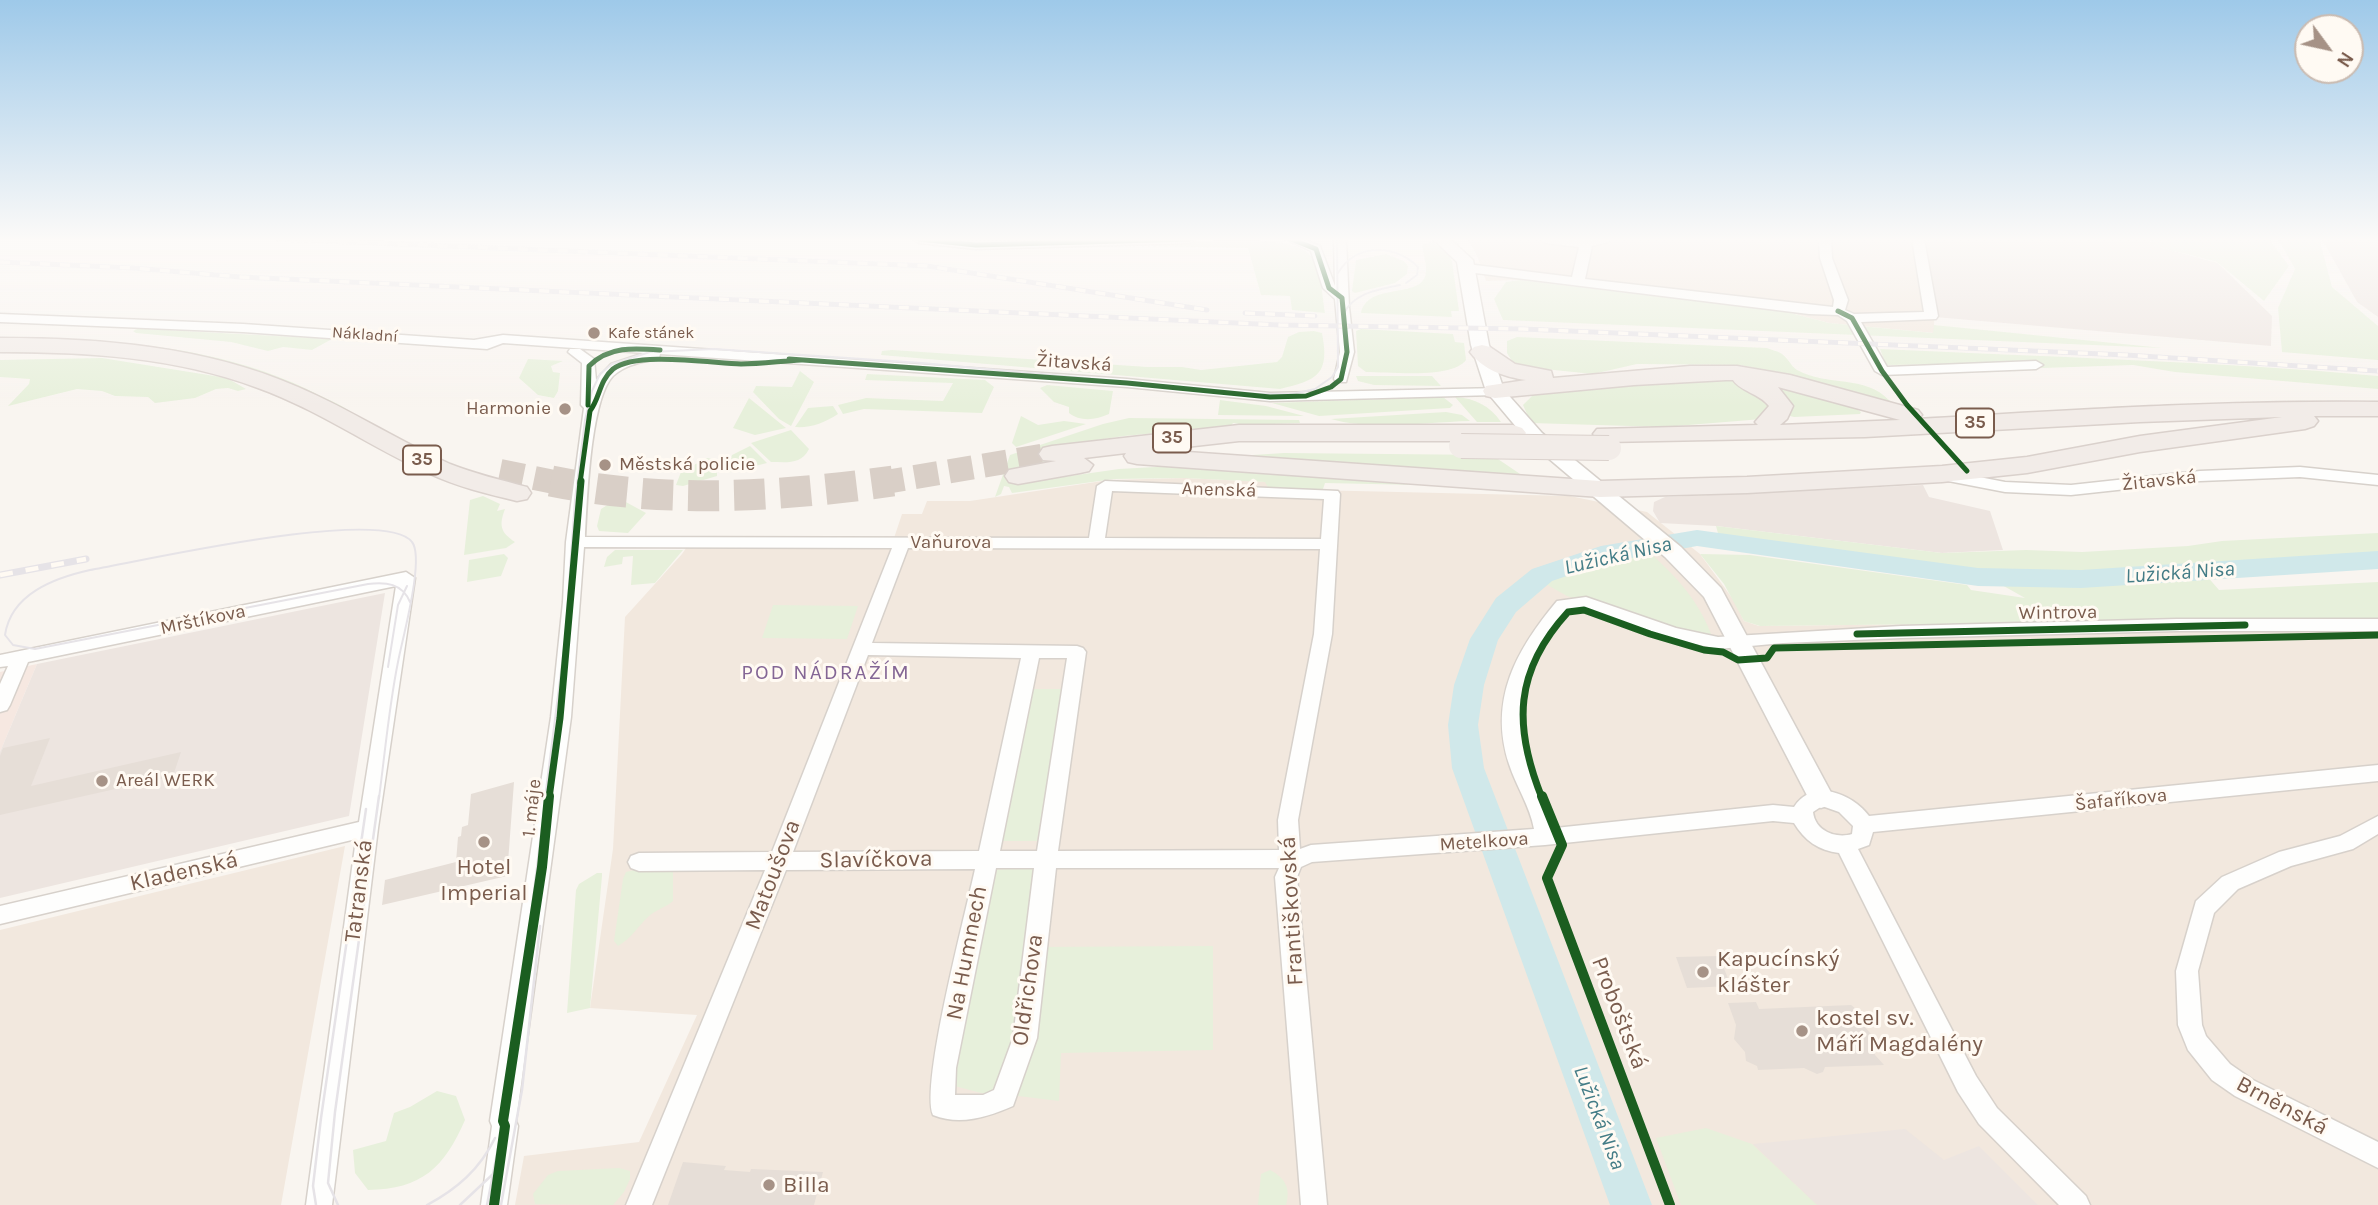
<!DOCTYPE html>
<html>
<head>
<meta charset="utf-8">
<style>
	body { margin:0 }
	#map { position:relative; width:2378px; height:1205px; overflow:hidden; background:#f9f5f0; font-family:Karla,sans-serif }
	canvas { display:block }
	.north { position:absolute; left:2294px; top:14px; width:70px; height:70px; box-sizing:border-box; background:#fffaf3; border:2px solid #cabbb1; border-radius:50%; rotate:123deg; font-size:19px; font-weight:700; line-height:28px; text-align:center; color:#7a5c4d }
	.north::after { content:''; display:block; margin:auto; width:24px; height:32px; background:#a69286; clip-path:polygon(50% 0,100% 100%,50% 72%,0 100%) }
</style>
</head>
<body>
<div id="map">
<canvas width="2378" height="1205"></canvas>
<div class="north">N</div>
</div>
<script>
const g = document.querySelector('canvas').getContext('2d');
g.lineJoin = 'round';
function fill(path, color) {
  g.fillStyle = color;
  g.fill(path, 'evenodd');
}
function trace(path, color, width, dash) {
  g.strokeStyle = color;
  g.lineWidth = width;
  g.lineCap = dash ? 'butt' : 'round';
  g.setLineDash(dash || []);
  g.stroke(path);
}
function label(font, color, halo, rows, align = 'center') {
  g.font = font + ' Karla,sans-serif';
  g.lineWidth = 6;
  g.setLineDash([]);
  g.textBaseline = 'middle';
  g.strokeStyle = halo;
  g.fillStyle = color;
  for (const [text, x, y, turn = 0] of rows) {
    g.save();
    g.translate(x, y);
    g.rotate((+turn || 0) * Math.PI / 180);
    g.textAlign = isNaN(turn) ? turn : align;
    if (halo) g.strokeText(text, 0, 0);
    g.fillText(text, 0, 0);
    g.restore();
  }
}
const residential = new Path2D(`
	M1468,239H1927L1935,277L1934,333L1829,323L1787,312L1520,280L1486,281L1478,258Z
	M1185,478L1266,482L1269,489L1570,496L1647,512L1700,554L1735,602L1744,621L1759,626L2378,619V1205H515L524,1156L639,1142L697,1015L590,1008L613,849L625,617L682,554L693,538H894L902,514H922L927,501H970L1109,480Z
	M345,846L281,1205H0V930Z`);
const commercial = new Path2D(`
	M37,664L0,752V672Z`);
const industrial = new Path2D(`
	M1925,239H2148L2155,246L2218,263L2272,316L2271,346L1934,317Z
	M2322,239H2378V317L2357,302Z
	M1923,485L1929,497L1990,511L2003,550L1942,553L1716,526L1660,523L1653,511L1654,502L1665,497Z
	M385,593L349,816L0,898V752L37,664Z
	M1905,1129L1944,1160L1979,1146L2038,1205H1817L1753,1144Z`);
const green = new Path2D(`
	M2148,239H2269L2289,266L2264,301L2217,262L2155,246Z
	M2278,239H2317L2320,241L2332,287L2378,326V360L2282,352L2278,308L2295,269Z
	M1197,241C1222,242 1294,235 1310,255C1322,270 1322,295 1325,313L1292,310L1290,296L1261,295L1248,248L1141,246Z
	M1433,242L1448,253L1452,261L1459,311H1451L1452,317L1361,313C1367,284 1413,297 1424,279C1429,270 1423,254 1422,245Z
	M1386,254L1404,261L1408,266L1407,274L1395,283L1355,293L1352,291L1356,260Z
	M1520,280L1787,312L1829,323L1933,333L1934,325L2163,348L1503,320L1494,299L1506,282Z
	M137,329H147L332,339L312,350L283,347L268,351L231,342L136,333L133,331Z
	M1361,329L1453,334L1455,342L1464,343L1466,360C1452,379 1390,372 1366,372L1358,366L1356,331Z
	M1314,331L1322,333C1330,374 1318,380 1280,389L881,355L882,351L892,350L1148,367H1182L1201,370L1277,362L1282,357L1288,337L1299,332Z
	M1517,337L1767,348C1771,350 1778,351 1782,354C1788,358 1791,366 1797,370C1827,387 1865,374 1890,401L1886,404L1776,372L1740,365L1637,364L1593,374L1515,366L1507,353V341Z
	M81,340C164,344 246,357 321,396C332,401 345,407 354,414C331,410 299,387 275,378C211,355 147,345 79,341Z
	M1880,349C2046,357 2212,361 2378,376V389L2175,372L2133,365L2043,368L1970,364L1886,365Z
	M102,358L227,378L246,389L238,391L228,388L216,389L195,398L155,403L148,397L115,396L102,391L77,389L8,406L29,384L30,379L0,377V360Z
	M528,359L563,361L551,366L553,372L560,373L558,391L554,398L538,395L519,378Z
	M800,371L814,382L791,426L779,419L753,392L756,386L792,387Z
	M867,374L985,380L994,387L982,413L864,409L843,414L838,405L866,398L943,401L953,383L865,380Z
	M1356,376H1432L1441,386L1374,385L1358,381Z
	M1726,379L1739,382L1772,404L1762,419L1664,427L1531,423L1523,405L1533,395L1573,387Z
	M1760,379L1853,407L1861,412L1860,414L1794,417L1790,416C1793,396 1776,388 1760,379Z
	M1047,385L1113,391L1109,414C1096,420 1080,422 1069,413V407L1054,402L1040,388Z
	M1443,397L1453,405L1450,408L1319,416L1272,403Z
	M1455,397C1475,398 1490,406 1501,422H1477Z
	M749,398L786,428L755,435L733,428Z
	M1220,400L1266,406L1304,416L1218,415Z
	M833,406L838,414C824,423 811,428 795,427L808,408Z
	M1446,412L1462,415L1470,421C1428,422 1371,431 1331,419Z
	M1021,416L1038,425L1064,421L1086,424L1016,447L1012,443Z
	M1129,418L1299,420L1300,423L1246,425L1233,423L1231,426L1124,436L1050,447L1056,463L1021,483L1119,469L1173,466L1510,487L1325,483L1323,489H1269L1265,482L1185,478L1114,479L1012,493L1009,487L1004,486L1001,494L995,497L1010,455L1103,424Z
	M791,430L809,449C801,465 787,462 771,462L751,443Z
	M750,446L767,463L727,473L732,455Z
	M1284,453L1492,455L1526,478L1222,457Z
	M707,458L717,460V476L683,486L676,485L681,472Z
	M483,496L500,504L497,511L505,509C499,525 500,532 515,542L506,548L464,555L470,500Z
	M624,501L646,513L628,533L599,531L597,526L601,509L609,504Z
	M1716,526L1942,553L2026,550L2082,552L2188,546L2222,541L2378,533V554L2313,556L2199,567L2219,590L2378,582V619L1760,626L1744,621L1724,584L1700,554L1750,555L1967,585L1971,590L2025,598L1979,572L1719,537Z
	M1645,549C1675,574 1700,602 1713,639L1567,596L1544,583C1577,566 1608,555 1645,549Z
	M615,550H683L655,583L631,585L633,556L623,557L622,564L604,567L607,557Z
	M504,554L508,558L501,576L467,582L469,560Z
	M773,605L858,606L847,639L762,638Z
	M1030,689H1063L1037,841H994Z
	M1037,867L1014,1044L997,1093H981L951,1085L992,870Z
	M638,869L673,871V901C665,908 655,910 648,917C637,927 632,938 618,946L614,941L623,879L626,872Z
	M597,873H602V876L590,1008L567,1013L576,890L579,884Z
	M1213,946V1050L1061,1053L1059,1101L1010,1095L1039,947Z
	M437,1091L456,1096L465,1120C444,1168 422,1189 368,1190L355,1173L353,1150L386,1141L394,1113L410,1107Z
	M1706,1128L1752,1144L1817,1205H1681L1656,1138Z
	M619,1168L630,1171V1179L624,1192L613,1205L535,1204L533,1194L548,1175L558,1171Z
	M1270,1170C1285,1178 1291,1188 1286,1205H1258L1261,1174Z`);
const river = new Path2D(`
	M1697,530L1978,568L2081,570L2378,551V569L2081,588L1978,586L1697,546L1605,563L1552,581L1516,612L1498,640L1484,685L1478,725L1484,768L1652,1205H1610L1452,768L1448,725L1454,685L1470,639L1496,598L1532,569L1601,546Z`);
const building = new Path2D(`
	M50,738L31,786L181,752L173,776L0,815V756L3,748Z
	M514,782L507,876L382,905L385,880L456,862L458,837L461,836L462,827L468,825L471,794Z
	M1719,956L1731,986L1687,988L1676,957Z
	M1756,1002L1759,1009L1851,1005L1856,1009L1857,1018L1871,1034L1875,1055L1884,1065L1825,1067L1823,1072L1817,1074L1804,1068L1758,1070L1757,1066L1746,1061L1745,1052L1734,1039L1736,1025L1728,1003Z
	M683,1162L726,1166L724,1170L750,1172L751,1169L823,1172L814,1205H668Z`);
const trunkTunnelFar1 = new Path2D(`
	M500,471L559,483
	M880,483L1052,454`);
const trunkTunnel = new Path2D(`
	M551,481C664,504 779,497 893,481`);
const minor = new Path2D(`
	M913,239L976,241L1195,239L1189,243L976,249L919,243Z
	M1285,239H1301L1320,246L1335,286L1334,239H1346L1349,307L1354,352L1346,382H1336L1334,379L1340,352L1335,299L1323,288L1311,251Z
	M1540,239H1610L1608,242L1592,246L1585,279L1833,307L1834,300L1820,258L1819,239H1831L1832,258L1848,300L1845,310L1854,314L1924,312L1912,239H1924L1938,316L1936,319L1861,322L1887,367L2036,361L2043,365L2036,369L1882,375L1875,371L1847,321L1838,315L1809,314L1467,272L1461,268L1467,264L1572,277L1579,247L1546,243Z
	M0,314L243,324L474,340L503,335L1127,379L1270,393L1500,388L1502,391L1500,394L1495,395L1270,401L1127,387L660,354L659,358C643,362 626,364 613,376C590,400 587,502 585,537L1089,538L1097,486L1105,481L1338,491L1340,494L1332,634L1298,820L1300,849L1311,845L1534,829C1530,806 1516,786 1509,764C1488,699 1517,649 1557,601L1586,597L1676,628L1718,637L1901,626L2177,619H2378V631H2177L1901,638L1783,643L1718,649L1667,638L1585,609L1568,610C1530,658 1507,705 1530,767C1538,788 1550,806 1555,828L1773,805L1794,807C1812,778 1852,793 1869,816L2378,765V781L1873,832L1869,845L1858,849L1976,1076L1997,1108L2086,1196L2090,1205H2059L1979,1124L1958,1092L1839,853C1819,851 1804,840 1794,823L1773,821L1545,845L1312,862L1301,867L1297,877L1327,1205H1301L1275,877L1279,868H1056L1037,1038L1013,1106C988,1117 960,1126 933,1115C920,1084 966,912 975,869L786,870L652,1205H626L765,870L639,871L631,868L628,862L631,856L639,853L772,852L892,548L584,547L571,717L516,1121L518,1126L507,1205H481L492,1126L490,1121L551,717L563,602L566,542L584,408L581,405L582,363L568,352L570,349H580L594,359L596,380L611,364L644,353L503,343L487,349L243,332L0,322ZM1112,491L1324,499L1321,539L1105,538ZM908,548L1320,549L1314,634L1278,820L1279,850L1058,851L1086,652L1083,648L1077,646L872,643ZM868,655L1021,658L979,851L793,852ZM1039,658H1067L1037,851H1000ZM1822,806L1839,812L1853,826L1852,834C1836,839 1815,831 1813,812ZM996,868H1034L1013,1038L994,1090L983,1095H955L956,1068Z
	M2300,467L2378,475V485L2300,477L2200,481L2071,495L2005,492L1943,480L1935,475L1943,470L2005,482L2071,485L2200,471Z
	M406,572L415,578L378,828L332,1205H306L356,839L0,924V906L359,822L396,586L28,662L10,705L7,710L0,712V684L8,666L0,667V655Z
	M2378,816V834L2353,849L2291,866L2238,889L2214,913L2198,971L2202,1025L2206,1036L2230,1064L2253,1080L2378,1142V1168L2235,1096L2212,1080L2188,1050L2178,1025L2176,971L2196,901L2222,877L2279,852L2340,836Z`);
const tertiary = new Path2D(`
	M1433,239H1450L1473,260L1489,345L1504,390L1542,433L1681,547L1721,588L1834,798L1830,805L1821,808L1812,805L1704,597L1665,557L1528,441L1486,391L1471,345L1457,262Z`);
const trunk = new Path2D(`
	M0,338C101,338 204,346 298,387C350,409 398,441 450,464C475,474 501,480 527,487L531,493L527,499L517,501C488,494 458,487 430,474C372,448 319,410 258,388C175,357 87,352 0,352Z
	M1482,345L1490,347L1515,364L1551,371L1553,378L1690,366H1737L1790,375L1918,410L1922,415L1918,419C2072,410 2224,400 2378,402V416H2314L2318,421L2314,426L2305,429L2140,452L2027,473L1942,482L1747,493L1600,497L1137,464L1128,462L1124,456L1126,453L1084,458L1093,465L1089,471L1080,473L1018,484L1009,482L1005,476L1009,470L1056,461L1043,460L1039,454L1043,448L1052,446L1239,425H1513L1522,428L1526,433L1522,438L1513,441H1239L1159,450L1600,481L1747,477L1942,466L2027,457L2140,436L2282,417L2140,422L1865,437L1606,442L1597,439L1593,434L1597,429L1758,425L1755,422L1769,406C1759,393 1741,392 1733,380H1726L1634,385L1495,398L1486,396L1483,391L1486,386L1526,380C1505,377 1483,370 1470,352L1474,347ZM1778,387L1900,420L1780,425L1787,419L1793,406Z`);
const tramFar1 = new Path2D(`
	M1338,273C1356,243 1394,244 1418,267L1417,275L1406,283
	M1344,313C1355,292 1378,290 1400,285
	M388,667L398,605L407,586
	M379,798C385,753 389,706 398,662C402,640 425,558 412,542C384,505 138,562 90,570C54,578 11,594 5,635L13,645L35,649L368,584C386,582 402,583 410,602
	M545,798L565,640L575,500L585,420L592,391L600,374L612,364L650,352L714,349L922,363L1258,394H1292L1315,389L1332,377L1338,367L1337,239`);
const tram = new Path2D(`
	M316,1205L313,1186L321,1118L366,809
	M338,1205L328,1183L335,1112L379,796
	M427,1205C457,1189 480,1169 495,1138
	M460,1205L493,1174
	M487,1205L509,1092L546,796
	M501,1205L522,1090L540,926`);
const railFar1 = new Path2D(`
	M278,239L927,266L1207,310
	M0,262L133,268L241,277L1280,325L1523,329L2126,355L2378,371
	M1245,313L1315,316`);
const rail = new Path2D(`
	M0,575L86,559`);
const trunkBridge = new Path2D(`
	M1461,446L1609,448`);
const cyclewayFar2 = new Path2D(`
	M919,239L976,245L1189,239
	M1838,311L1852,318L1882,371L1907,405L1967,471
	M789,359L1127,383L1270,397L1306,396L1331,387L1341,379L1347,352L1342,298L1329,288L1316,249L1291,239
	M588,405L589,366C609,346 634,348 660,350
	M580,483L590,411C600,398 599,381 613,369C636,351 711,363 741,364C761,364 781,361 801,360`);
const cyclewayFar1 = new Path2D(`
	M1857,634L2245,625
	M549,798L560,718L581,481
	M1542,798C1513,726 1514,671 1568,612L1584,610L1650,634L1704,650L1723,652L1738,660L1767,658L1774,648L2378,635`);
const cycleway = new Path2D(`
	M1542,796L1562,845L1547,878L1670,1205
	M494,1205L505,1126L503,1121L542,867L549,796`);
const markers = [
	[594,333,7,"#a69286"],
	[565,409,7,"#a69286"],
	[605,465,7,"#a69286"],
	[102,781,7,"#a69286"],
	[484,842,7,"#a69286"],
	[1703,972,7,"#a69286"],
	[1802,1031,7,"#a69286"],
	[769,1185,7,"#a69286"]
];
const farPoinames = [
	["Kafe stánek",608,333]
];
const farStreetnames = [
	["Nákladní",365,335,4]
];
const shields = [
	[1975,423,38],
	[1172,438,38],
	[422,460,38]
];
const shieldNames = [
	["35",1975,423],
	["35",1172,438],
	["35",422,460]
];
const streetNames = [
	["Žitavská",1074,363,4],
	["Žitavská",2159,481,-6],
	["Anenská",1219,490,2],
	["Vaňurova",951,543],
	["Wintrova",2058,613,-1],
	["Mrštíkova",203,620,-12],
	["Šafaříkova",2121,800,-6],
	["1. máje",532,808,-84],
	["Metelkova",1484,842,-4]
];
const poiNames = [
	["Harmonie",551,409,"right"],
	["Městská policie",619,465],
	["Areál WERK",116,781]
];
const waterNames = [
	["Lužická Nisa",1618,556,-13],
	["Lužická Nisa",2180,573,-4],
	["Lužická Nisa",1599,1118,69]
];
const neighbourhoodNames = [
	["POD NÁDRAŽÍM",826,673]
];
const nearStreetnames = [
	["Slavíčkova",876,860,-1],
	["Kladenská",184,872,-13],
	["Matoušova",773,875,-69],
	["Tatranská",359,891,-83],
	["Františkovská",1292,911,-93],
	["Na Humnech",967,953,-79],
	["Oldřichova",1028,990,-82],
	["Proboštská",1619,1013,69],
	["Brněnská",2282,1106,28]
];
const nearPoinames = [
	["Hotel",484,867,"center"],
	["Imperial",484,893,"center"],
	["Kapucínský",1717,959],
	["klášter",1717,985],
	["kostel sv.",1816,1018],
	["Máří Magdalény",1816,1044],
	["Billa",783,1185]
];
fill(residential, '#f2e8de');
fill(commercial, '#f6e8e1');
fill(industrial, '#ede5e0');
fill(green, '#e7f0db');
fill(river, '#d0e8ea');
fill(building, '#e6ded7');
trace(trunkTunnelFar1, '#d9cfc7', 24, [24, 11]);
trace(trunkTunnel, '#d9cfc7', 31, [31, 15]);
trace(minor, '#d7d1cb', 3);
trace(tertiary, '#d7d1cb', 3);
trace(trunk, '#dad1cc', 3);
fill(minor, '#fefefd');
fill(tertiary, '#fefefd');
fill(trunk, '#f2ece8');
trace(tramFar1, '#e6e3e7', 2);
trace(tram, '#e6e3e7', 2.5);
trace(railFar1, '#e6e3e7', 5);
trace(rail, '#e6e3e7', 7);
trace(railFar1, '#fffaf3', 3.5, [10]);
trace(rail, '#fffaf3', 4.5, [13]);
trace(trunkBridge, '#dad1cc', 26, []);
trace(trunkBridge, '#f2ece8', 24);
trace(cyclewayFar2, '#1b5e20', 5);
trace(cyclewayFar1, '#1b5e20', 7);
trace(cycleway, '#1b5e20', 10);
const sky = g.createLinearGradient(0, 0, 0, 407);
sky.addColorStop(0, '#9ec9e9');
sky.addColorStop(0.59, '#fcfaf8');
sky.addColorStop(1, '#fcfaf800');
g.fillStyle = sky;
g.fillRect(0, 0, 2378, 407);
for (const [x, y, r, color] of markers) {
  const dot = new Path2D();
  dot.arc(x, y, r, 0, 2 * Math.PI);
  g.fillStyle = color;
  g.fill(dot);
  trace(dot, '#fffaf3', 2.5);
}
label('16px', '#7a5c4d', '#fffaf3', farPoinames, 'left');
label('16px', '#7a5c4d', '#fffaf3', farStreetnames);
for (const [x, y, w] of shields) {
  const box = new Path2D();
  box.roundRect(x - w / 2, y - 14.5, w, 29, 5);
  g.fillStyle = '#fffaf3';
  g.fill(box);
  trace(box, '#7a5c4d', 2);
}
label('bold 18px', '#7a5c4d', null, shieldNames);
label('19px', '#7a5c4d', '#fffaf3', streetNames);
label('19px', '#7a5c4d', '#fffaf3', poiNames, 'left');
label('italic 21px', '#437c86', '#fffaf3', waterNames);
g.letterSpacing = '2px';
label('21px', '#846695', '#fffaf3', neighbourhoodNames);
g.letterSpacing = '0px';
label('23px', '#7a5c4d', '#fffaf3', nearStreetnames);
label('23px', '#7a5c4d', '#fffaf3', nearPoinames, 'left');
</script>
</body>
</html>
